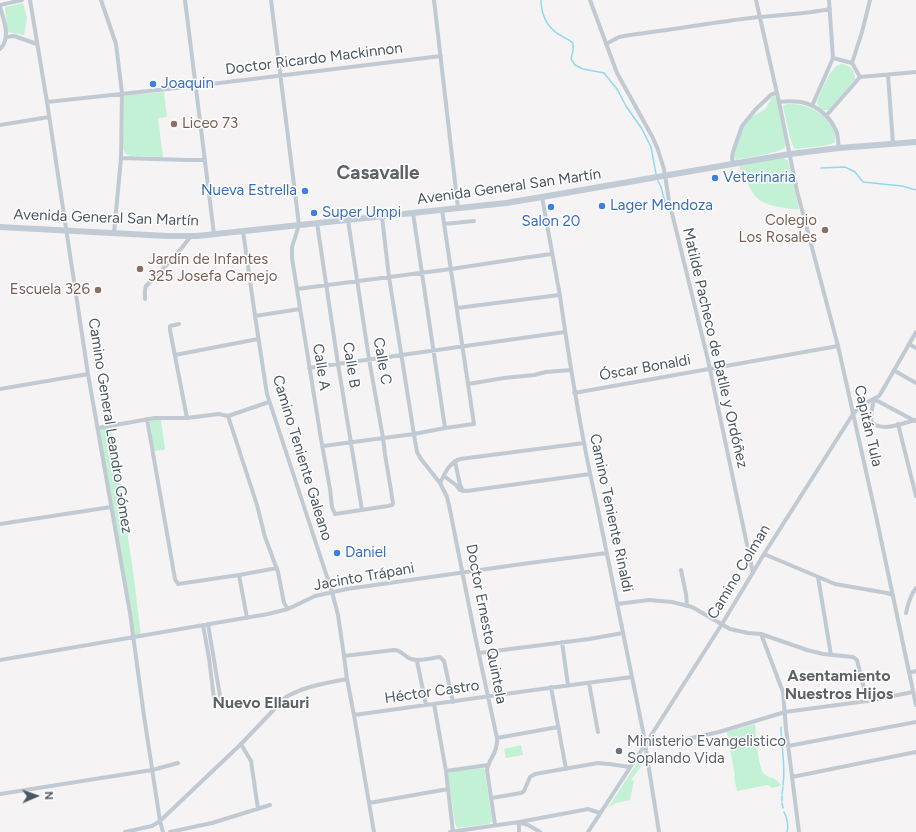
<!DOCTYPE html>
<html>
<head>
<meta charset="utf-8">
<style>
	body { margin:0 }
	#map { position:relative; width:916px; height:832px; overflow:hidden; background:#f5f3f3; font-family:Figtree,sans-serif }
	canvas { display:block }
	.north { position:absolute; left:16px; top:776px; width:40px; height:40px; -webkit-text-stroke:3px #fff; paint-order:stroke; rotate:88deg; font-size:11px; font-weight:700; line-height:16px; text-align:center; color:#4a5661 }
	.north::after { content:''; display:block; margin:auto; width:14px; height:18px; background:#4a5661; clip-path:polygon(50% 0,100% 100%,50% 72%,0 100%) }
</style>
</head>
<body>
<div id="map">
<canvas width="916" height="832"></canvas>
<div class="north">N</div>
</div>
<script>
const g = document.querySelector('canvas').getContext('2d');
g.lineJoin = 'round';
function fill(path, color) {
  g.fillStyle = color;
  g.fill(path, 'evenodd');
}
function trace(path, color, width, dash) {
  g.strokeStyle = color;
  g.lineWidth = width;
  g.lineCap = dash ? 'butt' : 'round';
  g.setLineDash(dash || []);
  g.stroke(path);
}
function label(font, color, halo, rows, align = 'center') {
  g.font = font + ' Figtree,sans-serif';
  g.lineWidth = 3;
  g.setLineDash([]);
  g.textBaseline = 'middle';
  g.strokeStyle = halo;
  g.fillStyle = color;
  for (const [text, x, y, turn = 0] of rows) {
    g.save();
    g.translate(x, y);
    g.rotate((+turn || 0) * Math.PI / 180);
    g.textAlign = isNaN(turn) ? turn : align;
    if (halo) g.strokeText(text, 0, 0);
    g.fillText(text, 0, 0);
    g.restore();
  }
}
const green = new Path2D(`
	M23,3L27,17L24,35L7,32L5,7Z
	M841,64C850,65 855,70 855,79L829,110H822L818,106L817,101C822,91 830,66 841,64Z
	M164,92L167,117L158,118L163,157L131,156C126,155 123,152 123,147L124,97L125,96L128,95Z
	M773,96L777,97L786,145C785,146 785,148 784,148C780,153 744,158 736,160L733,156L743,125L752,117L765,109Z
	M786,104C805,103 822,110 832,127C835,132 836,137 835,142C828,147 806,147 797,149L794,148L790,138L783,106Z
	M784,158L788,161L799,209C793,210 786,208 780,207C751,203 751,188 739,166Z
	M158,419L161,420L165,449L163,450L154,451L150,421Z
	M111,425L133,571L141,636L133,638L98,428Z
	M755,724C756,734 758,767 764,774C768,778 774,777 777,781C779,782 780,784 781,786L772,788L768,785L737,791L734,777L735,776L727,732Z
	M521,745L523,755L506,758L504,749Z
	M641,758L644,759L645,761L631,780L634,781L630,800L616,803L608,808L639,760Z
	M484,768L485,771L492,821L489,824L457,828L455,824L448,774L450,772Z`);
const stream = new Path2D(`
	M541,0C541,14 547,28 560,35C564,38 569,39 573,43V50L571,59L575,65L583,69L604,73L617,89L626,106L642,129L651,147L656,174
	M821,168L845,167L855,172L863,182L902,186L916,190
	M658,181L661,187L666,206
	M781,727C781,746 786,766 783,785
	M782,794L783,787
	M782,796V801
	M782,803L783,808
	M784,812C787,818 789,824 787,832`);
const street = new Path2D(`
	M30,0L47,102L88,374L130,613L144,716L160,821L163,832
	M101,0L116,44L122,93L121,158L114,233
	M185,0L214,234
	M271,0L299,225L292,247V258L321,439L330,489L332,507L335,514L388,506L392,505L393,503L385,454L383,438L369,359L348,220
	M434,0L458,208
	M590,0L617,73L653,138L658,150L664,169L669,201L708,360L753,573
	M756,0L779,102L797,191L838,346L876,516L916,705
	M0,5L22,0
	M0,7C4,20 11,39 0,49
	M6,37L14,36L37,44
	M606,44L619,37L630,35C668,30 705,24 742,19C772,15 801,15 830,9
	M833,58L852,63L860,77L916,72
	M852,63L862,32L870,0
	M888,75L893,144
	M47,102L195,86L441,56
	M779,102C786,101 794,101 801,102C817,105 831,117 837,133C838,138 838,143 839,148
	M812,106L833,58L829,0
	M826,116L860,77
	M0,125L49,117
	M121,158L188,160H205
	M733,163L732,158L733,152L742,126L756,109L772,94L777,93
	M542,197C548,230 554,263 560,296C570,366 581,436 597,505L643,731L659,832
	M413,213L445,428
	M382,217L389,277L415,441L417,452L421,459L440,483L447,497L449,505L475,636L497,738C498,753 489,758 487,770L495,825
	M317,223L338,364L362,510
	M444,224L474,221
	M243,231L255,316L267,394L332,592L338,615L344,656L347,679L354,715L374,832
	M297,289L451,269L530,257L552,254
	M145,299V290L146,286L157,275L177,254L191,236
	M457,308L559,295
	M255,316L300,309
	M179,324L170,326V330L187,418
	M909,344L916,348
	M175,355L258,339
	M309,368L565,332
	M895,371L916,383
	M468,384L504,378L534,375L546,372L571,370
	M0,389L88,374
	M574,393L838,346
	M228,416L257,505L265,537L278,572L284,603L288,609
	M147,419L175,579L178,584L239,575L277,568
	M915,421L874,399C873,408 869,414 872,423C884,432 902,423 916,420
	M898,424L916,496
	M98,428L155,418H187L219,414L228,416L269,402
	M323,446L414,434L445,428L474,424L442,210
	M455,461L460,485L463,491
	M444,476L456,485L460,490L467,491L590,474
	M440,483C445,473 449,463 460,459L584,443
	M0,524L111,507
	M764,554L835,584L887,593L893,595
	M681,570L686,594L687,606
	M239,575L247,618
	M818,577L831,655
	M617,604L649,600L672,602L692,607L730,629L748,633L761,634L807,650L823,654L853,657L857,660L867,701
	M906,613C908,603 910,596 916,588
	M208,624L220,696
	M203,625L209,658L214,699
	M761,634L783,692L786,729L799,832
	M562,642L568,685
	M479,653L589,639L623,633
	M344,656L394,650C402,650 404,657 411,659C420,662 430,658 440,657L444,661L453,702
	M0,660L268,614L288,609L315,596L347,589L522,564L607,553
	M417,661L426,705
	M909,673L916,671
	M589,683L598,732
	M551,687L566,769
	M434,704L446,771L453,832
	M354,715L534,690L632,677
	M650,737L661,741H670L682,740L719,732L785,712L867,701L913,692
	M497,738L558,727
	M241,744L251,761L258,809
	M788,746L916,722
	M446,771L488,765
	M792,777L916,752
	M0,794L152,770L178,763
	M492,798L521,793L524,791L530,777L535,774L598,763L609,764L630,767
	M369,803L448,789
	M125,832L152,826L160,821L241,744L286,697C305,686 326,683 347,679
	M170,832L212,823L270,805
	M450,832L519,822L583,810L588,809L600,813
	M519,832V822L528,825L540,832
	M588,832L650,737L722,624L764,554L853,414L862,405L879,396L881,393L916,332`);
const secondary = new Path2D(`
	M0,227L167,236H197L506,203L542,197L790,154L839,148L916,142`);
const markers = [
	[153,84,4,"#3f7fe0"],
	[174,124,4,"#8d6e63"],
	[715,178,4,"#3f7fe0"],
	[305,191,4,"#3f7fe0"],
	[602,206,4,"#3f7fe0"],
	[551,207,4,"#3f7fe0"],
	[314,213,4,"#3f7fe0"],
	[825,230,4,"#8d6e63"],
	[140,269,4,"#8d6e63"],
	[98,290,4,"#8d6e63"],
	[337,553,4,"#3f7fe0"],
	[619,751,4,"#6b7280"]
];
const streetNames = [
	["Doctor Ricardo Mackinnon",314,59,-7],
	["Avenida General San Martín",509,187,-8],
	["Avenida General San Martín",106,218,2],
	["Matilde Pacheco de Batlle y Ordóñez",715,348,77],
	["Calle C",382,361,80],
	["Calle B",351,365,81],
	["Calle A",321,367,81],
	["Óscar Bonaldi",645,368,-10],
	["Camino General Leandro Gómez",110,426,81],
	["Capitán Tula",868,426,77],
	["Camino Teniente Galeano",302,458,73],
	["Camino Teniente Rinaldi",611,513,78],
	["Camino Colman",739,572,-59],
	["Jacinto Trápani",364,577,-10],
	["Doctor Ernesto Quintela",486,624,79],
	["Héctor Castro",432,692,-8]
];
const shopNames = [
	["Joaquin",161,84],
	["Veterinaria",723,178],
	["Nueva Estrella",297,191,"right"],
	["Lager Mendoza",610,206],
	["Super Umpi",322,213],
	["Salon 20",551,222,"center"],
	["Daniel",345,553]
];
const educationNames = [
	["Liceo 73",182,124],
	["Colegio",817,221,"right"],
	["Los Rosales",817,238,"right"],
	["Jardín de Infantes",148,260],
	["325 Josefa Camejo",148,277],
	["Escuela 326",90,290,"right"]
];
const worshipNames = [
	["Ministerio Evangelistico",627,742],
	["Soplando Vida",627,759]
];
const neighbourhoodNames = [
	["Asentamiento",839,676],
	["Nuestros Hijos",839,694],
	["Nuevo Ellauri",261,703]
];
const districtNames = [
	["Casavalle",378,173]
];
fill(green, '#c3f1d5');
trace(stream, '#90daee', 1.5);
trace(street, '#c1cad2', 4);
trace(secondary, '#c1cbd6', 6);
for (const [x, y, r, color] of markers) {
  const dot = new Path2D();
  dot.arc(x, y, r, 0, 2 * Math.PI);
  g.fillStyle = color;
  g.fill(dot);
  trace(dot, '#fff', 1.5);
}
label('15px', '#4a5661', '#fff', streetNames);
label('15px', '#366cbe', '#fff', shopNames, 'left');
label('15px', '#785e54', '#fff', educationNames, 'left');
label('15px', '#5b616d', '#fff', worshipNames, 'left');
label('bold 16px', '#5f6368', '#fff', neighbourhoodNames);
label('bold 19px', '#5f6368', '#fff', districtNames);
</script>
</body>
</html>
